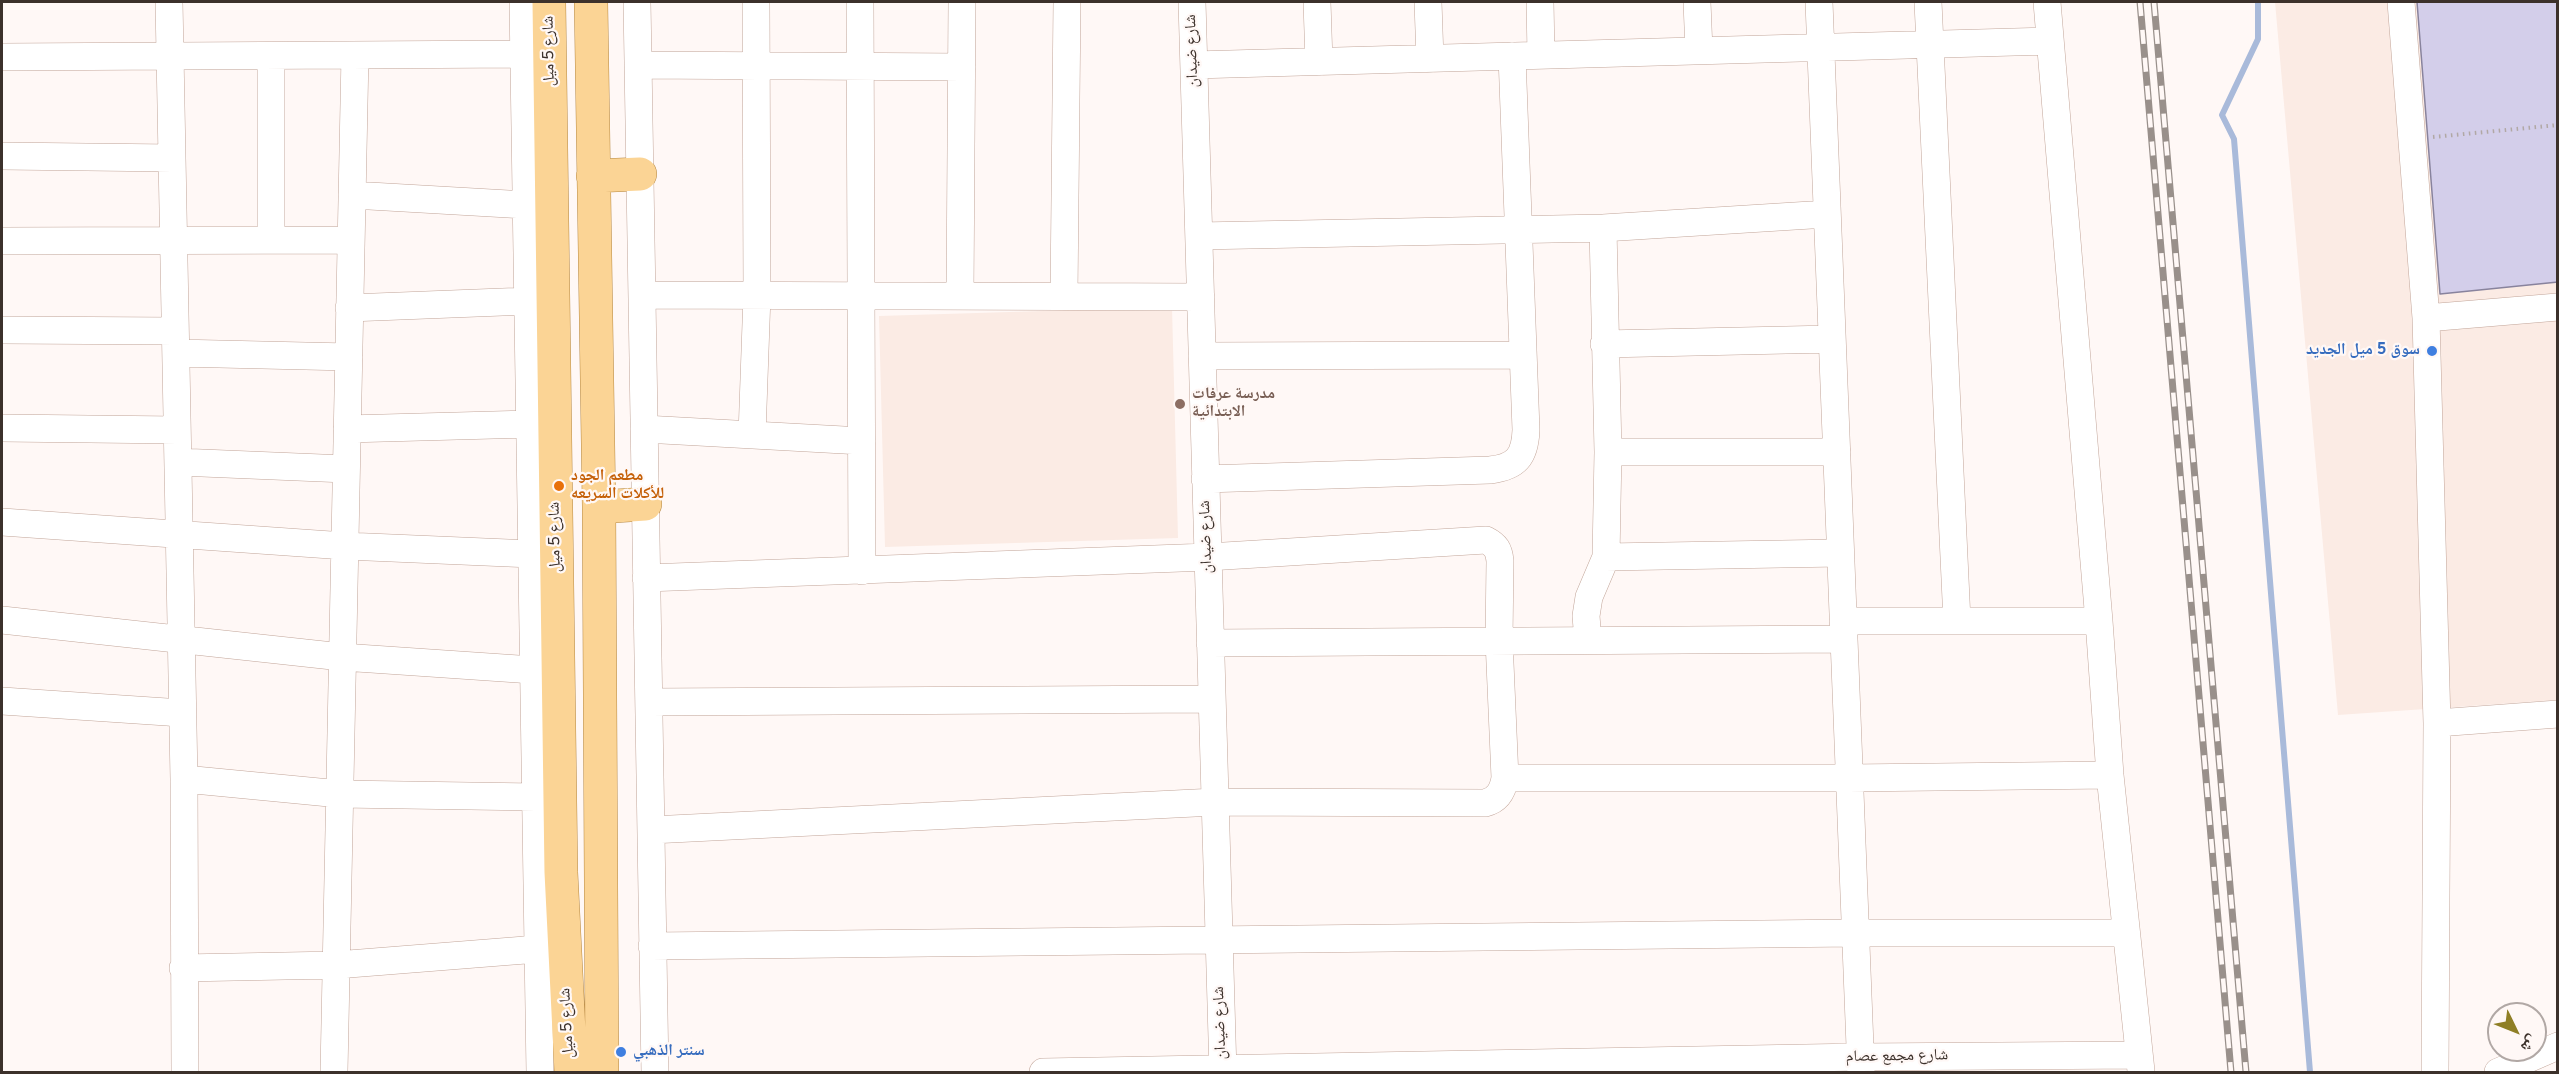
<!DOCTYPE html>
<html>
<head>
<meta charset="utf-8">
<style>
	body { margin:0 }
	#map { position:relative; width:2559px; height:1074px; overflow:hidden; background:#fff8f6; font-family:Overpass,"Noto Naskh Arabic",sans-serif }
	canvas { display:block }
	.frame { position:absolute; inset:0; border:3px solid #3c312b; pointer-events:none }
	.north { position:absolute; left:2487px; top:1002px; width:60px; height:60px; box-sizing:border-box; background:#fff8f6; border:2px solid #b1a8a5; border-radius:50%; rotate:133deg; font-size:16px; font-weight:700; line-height:24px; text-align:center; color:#3c312b }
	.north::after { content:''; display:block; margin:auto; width:21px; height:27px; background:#8f7f26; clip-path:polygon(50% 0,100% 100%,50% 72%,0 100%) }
</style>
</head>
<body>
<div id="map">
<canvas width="2559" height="1074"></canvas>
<div class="frame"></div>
<div class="north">ش</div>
</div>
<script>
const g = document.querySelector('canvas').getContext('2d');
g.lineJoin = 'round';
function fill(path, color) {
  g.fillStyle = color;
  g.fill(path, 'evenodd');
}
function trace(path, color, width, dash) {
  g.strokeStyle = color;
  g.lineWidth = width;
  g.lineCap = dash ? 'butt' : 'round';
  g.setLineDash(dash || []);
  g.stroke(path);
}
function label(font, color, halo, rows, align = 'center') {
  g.font = font + ' Overpass,"Noto Naskh Arabic",sans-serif';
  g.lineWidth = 4.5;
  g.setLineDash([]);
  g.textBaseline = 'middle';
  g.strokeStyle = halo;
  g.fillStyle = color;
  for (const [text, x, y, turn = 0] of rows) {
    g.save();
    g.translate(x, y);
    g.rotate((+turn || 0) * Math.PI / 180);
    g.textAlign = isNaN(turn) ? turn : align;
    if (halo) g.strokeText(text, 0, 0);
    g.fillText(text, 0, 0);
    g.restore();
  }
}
const built = new Path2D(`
	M2275,2H2557V700L2338,715Z
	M1172,307L1178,538L885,547L879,316Z`);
const stream = new Path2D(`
	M2258,2V39L2222,115L2234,139L2310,1072`);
const building = new Path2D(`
	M2417,2H2558V282L2440,294Z`);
const path = new Path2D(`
	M2433,137L2558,125`);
const minor = new Path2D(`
	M169,2L184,779L185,1072
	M523,2L540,1072
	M637,2L655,1072
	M860,2L862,571
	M1192,2L1223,1072
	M1317,2L1319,62
	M1428,2L1430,59
	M1540,2L1541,55
	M1697,2L1699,51
	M1819,2L1861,1072
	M1928,2L1957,621
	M2047,2L2099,621L2110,775L2141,1071
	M2401,2L2426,318L2558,307
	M271,56V240
	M2,57L524,54
	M638,65L962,67
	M1194,65L2050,41
	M2,156L172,158
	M352,195L526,205
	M1199,236L1603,228L1827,214
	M2,241L351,240
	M642,295L1201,297
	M960,295L962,2
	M1064,295L1067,2
	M349,308L528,301
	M2426,318L2437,723L2435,1072
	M2,330L175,331
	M1604,344L1832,339
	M176,353L349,357
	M1202,356L1523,355
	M2,428L177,430
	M347,429L530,424
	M644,429L862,441
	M752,435L757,295L756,2
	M1608,452H1837
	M178,462L346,469
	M1205,479L1490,470C1516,467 1525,457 1526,430L1512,56
	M2,522L345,546L532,554
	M1606,557L1840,553
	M646,578L1208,557L1486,540C1496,545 1499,550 1500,561L1499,640L1505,778C1503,790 1498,800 1485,803L1215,802L651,830
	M2,620L342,657L533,670
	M1843,621H2099
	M1588,640L1586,616L1589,597L1606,557L1608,452L1603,228
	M1210,643L1844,639
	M2,701L182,713
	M649,702L1212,699
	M2437,723L2558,714
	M1505,778H1849L2110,775
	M184,779L340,794L535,797
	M652,946L1855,933H2126
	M183,968L336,965L538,949
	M334,1072L355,55
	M1043,1072L1860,1057L2139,1055
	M2498,1072L2558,1046`);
const major = new Path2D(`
	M549,2L561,872L571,1072
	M591,2L599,507L602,1072
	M593,176L640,174
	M599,507L645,504`);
const rail = new Path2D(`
	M2140,2L2231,1072
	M2154,2L2246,1072`);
const markers = [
	[2432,351,6,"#3f7fe0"],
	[1180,404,6,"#8d6e63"],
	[559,486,6,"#e8710a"],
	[621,1052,6,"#3f7fe0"]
];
const streetNames = [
	["شارع 5 ميل",550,51,-91],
	["شارع ضيدان",1193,51,-92],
	["شارع 5 ميل",556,537,-91],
	["شارع ضيدان",1207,537,-92],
	["شارع 5 ميل",568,1023,-93],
	["شارع ضيدان",1221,1023,-92],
	["شارع مجمع عصام",1897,1057,-1]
];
const shopNames = [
	["سوق 5 ميل الجديد",2420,351],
	["سنتر الذهبي",633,1052,"left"]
];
const educationNames = [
	["مدرسة عرفات",1192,395],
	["الابتدائية",1192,413]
];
const foodNames = [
	["مطعم الجود",571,477],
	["للأكلات السريعه",571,495]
];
fill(built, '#fbebe4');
trace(stream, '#a9bada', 6);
fill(building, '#d3ceea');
trace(building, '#88839d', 1.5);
trace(minor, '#c2a599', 28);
trace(major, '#b68842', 34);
trace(path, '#b1a8a5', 4, [1.5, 4.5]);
trace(minor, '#fff', 27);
trace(major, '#fbd495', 33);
trace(rail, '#99908b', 7);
trace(rail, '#fff8f6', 4.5, [14]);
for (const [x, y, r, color] of markers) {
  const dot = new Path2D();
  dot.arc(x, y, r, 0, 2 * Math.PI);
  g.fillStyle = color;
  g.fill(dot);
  trace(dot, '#fff8f6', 2);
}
label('16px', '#3c312b', '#fff8f6', streetNames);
label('bold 16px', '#366cbe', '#fff8f6', shopNames, 'right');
label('bold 16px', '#785e54', '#fff8f6', educationNames, 'left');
label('bold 16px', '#c56008', '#fff8f6', foodNames, 'left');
</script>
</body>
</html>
